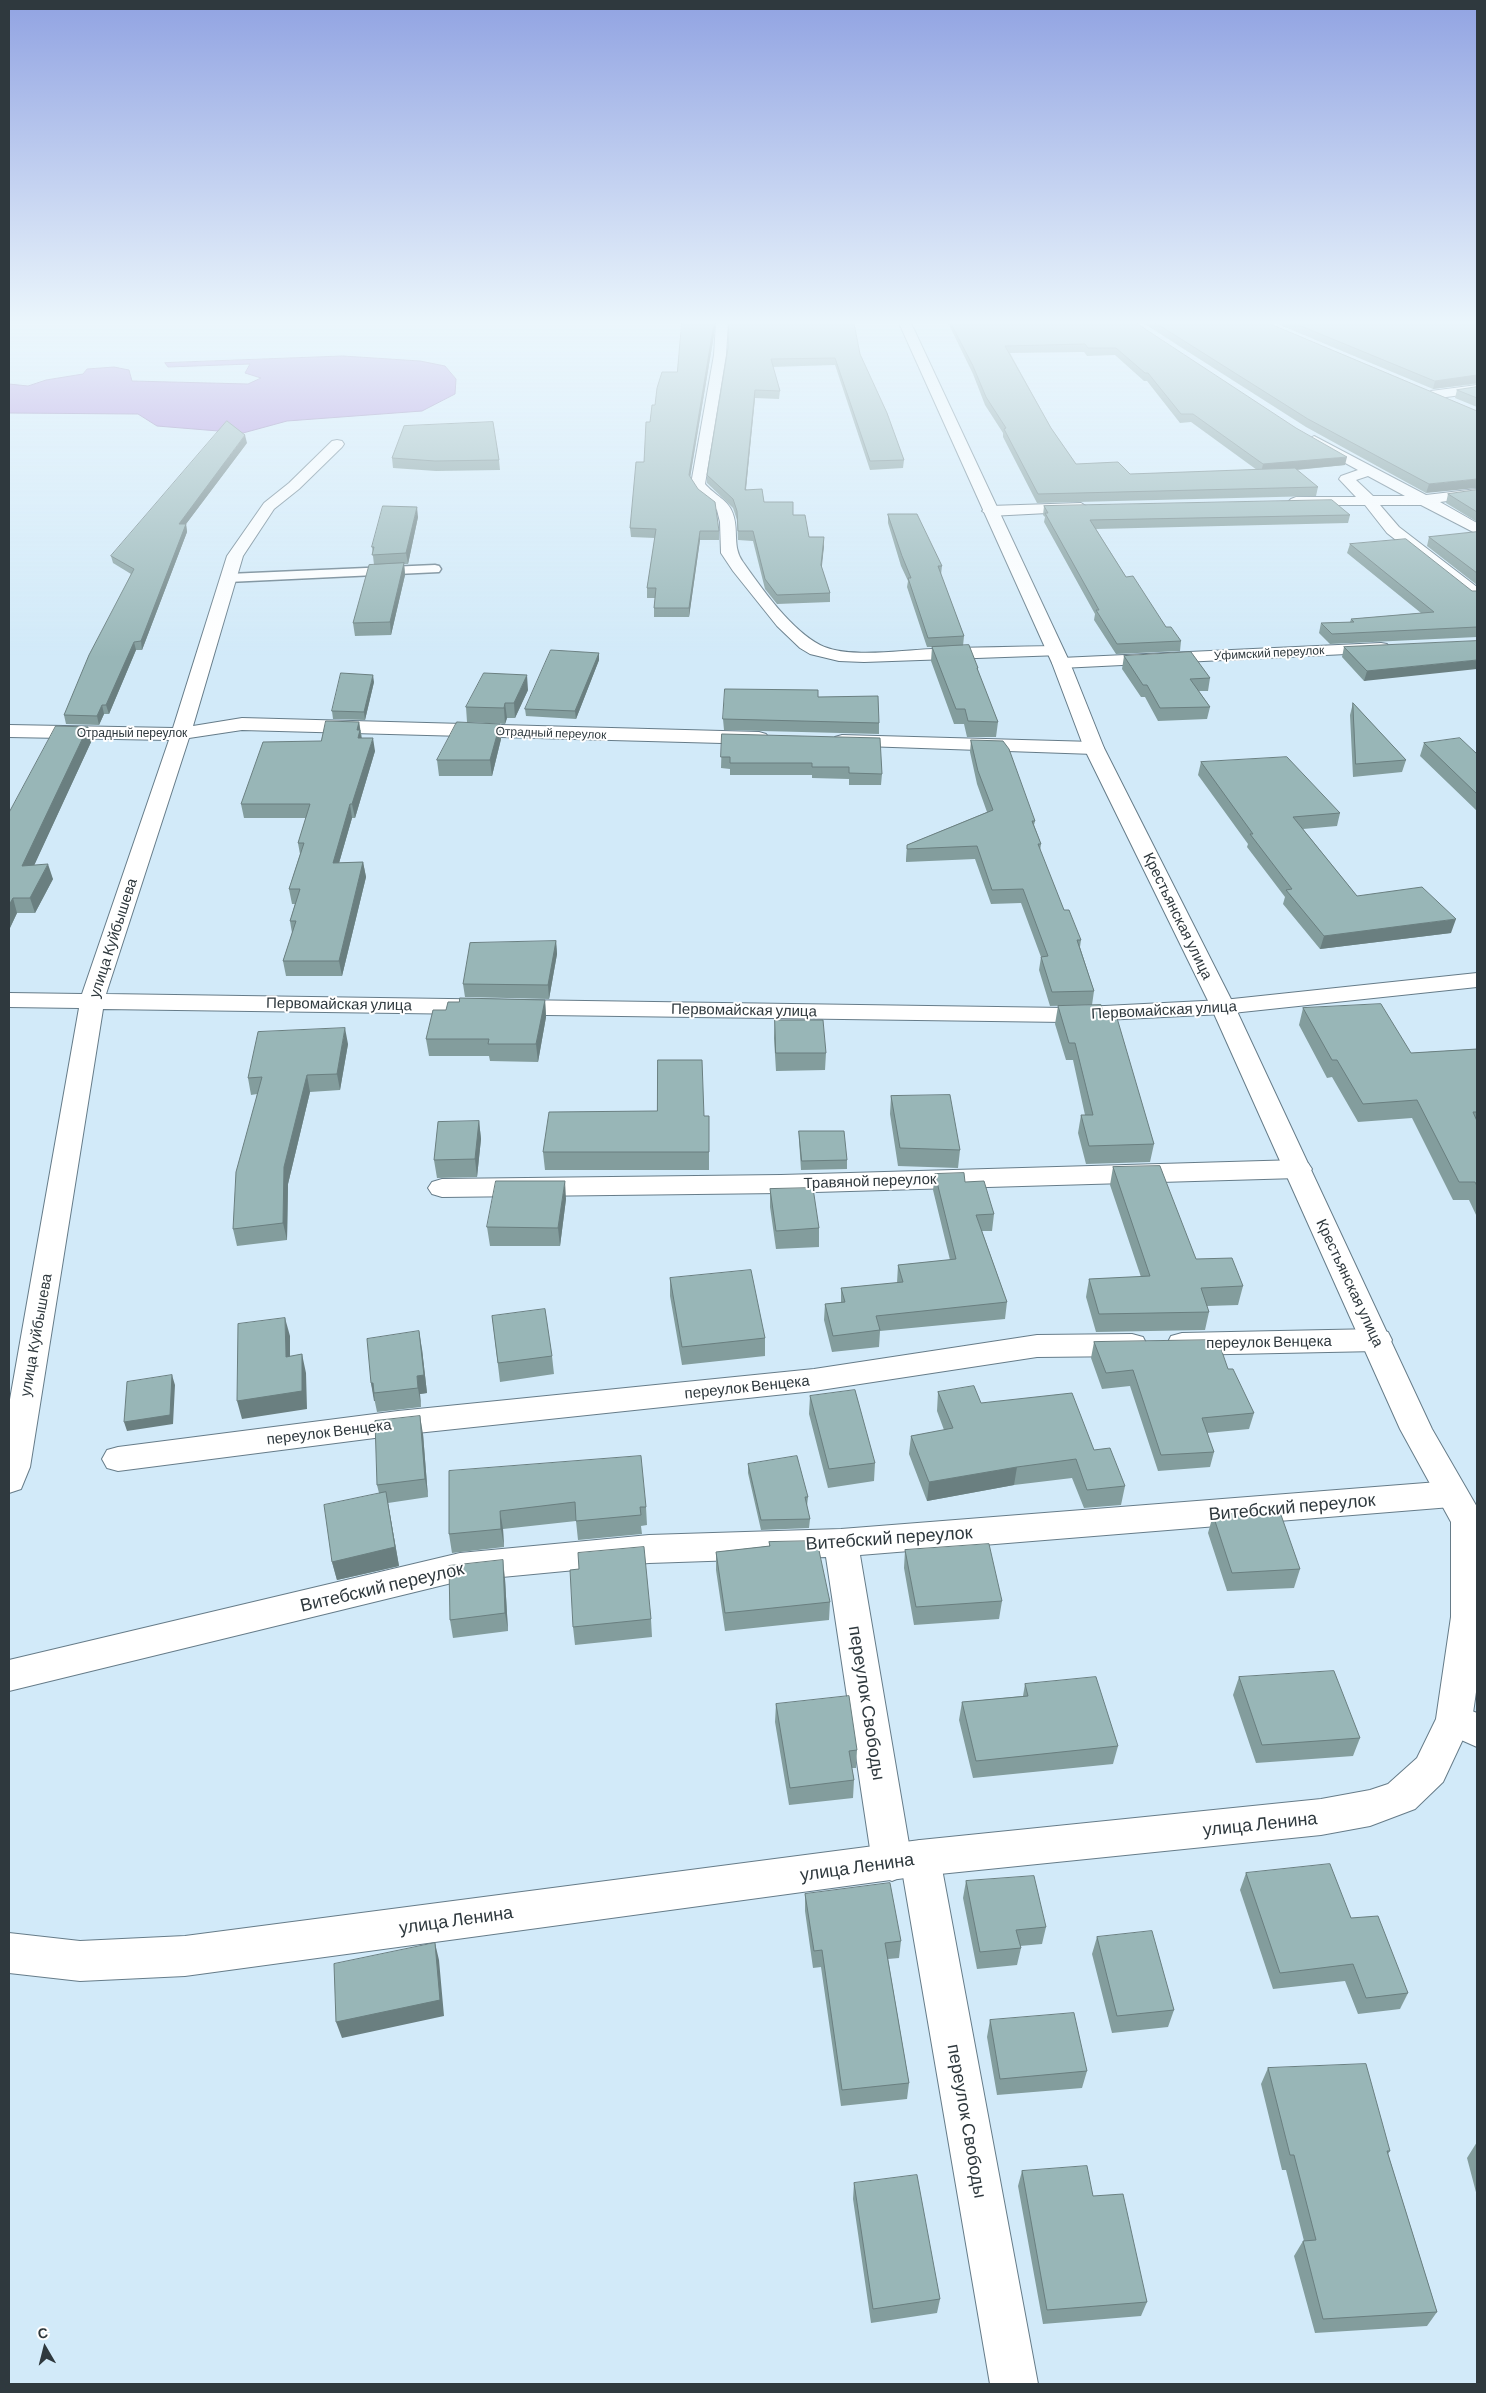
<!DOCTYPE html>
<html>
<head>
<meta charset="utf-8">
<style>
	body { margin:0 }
	#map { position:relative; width:1486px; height:2393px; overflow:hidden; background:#d2eaf9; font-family:Barlow,sans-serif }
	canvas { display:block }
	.frame { position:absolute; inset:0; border:10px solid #2f393e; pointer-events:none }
	.north { position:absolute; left:20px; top:2323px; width:50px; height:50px; -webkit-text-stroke:4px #fff; paint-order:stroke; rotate:352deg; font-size:14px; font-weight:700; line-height:20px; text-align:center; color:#2f393e }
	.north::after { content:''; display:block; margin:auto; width:18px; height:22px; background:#2f393e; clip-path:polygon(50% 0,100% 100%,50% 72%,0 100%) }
</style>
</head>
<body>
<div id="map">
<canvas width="1486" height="2393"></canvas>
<div class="frame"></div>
<div class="north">С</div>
</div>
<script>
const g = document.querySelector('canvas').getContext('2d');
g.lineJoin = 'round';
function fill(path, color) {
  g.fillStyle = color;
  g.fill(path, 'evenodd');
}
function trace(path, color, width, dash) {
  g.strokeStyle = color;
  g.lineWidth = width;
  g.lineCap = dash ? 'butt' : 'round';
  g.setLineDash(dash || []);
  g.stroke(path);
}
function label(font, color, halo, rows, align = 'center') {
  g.font = font + ' Barlow,sans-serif';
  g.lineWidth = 4;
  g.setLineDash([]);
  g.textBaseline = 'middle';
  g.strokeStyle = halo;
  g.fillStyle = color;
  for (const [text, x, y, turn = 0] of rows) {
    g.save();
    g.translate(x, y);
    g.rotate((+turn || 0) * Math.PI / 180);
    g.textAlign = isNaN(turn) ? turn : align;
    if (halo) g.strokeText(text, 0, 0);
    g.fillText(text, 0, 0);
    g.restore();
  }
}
const water = new Path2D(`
	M343,356L420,361L445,366L456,379L455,394L422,411L287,421L243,433L157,426L138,414L9,413V384L28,386L46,380L83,374L87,369L114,367L129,370L132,381L248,384L261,378L245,373L250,364L168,367L165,363Z`);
const service = new Path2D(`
	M435,565L439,566L441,569L439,572L228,582L222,578L228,574Z`);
const minor = new Path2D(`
	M716,323H728L726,355L705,484C714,495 729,500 733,514C739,531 732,547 743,562C762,589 790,629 820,645C847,659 903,650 933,649C974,647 1014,647 1055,646L1061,647L1064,651L1061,655L864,662L839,661L810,654L800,648L777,626L733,571L721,553L720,522L717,510L699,496L691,484L714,355Z
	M1477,385V393L1431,399L1424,395L1431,391Z
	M1314,436L1426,495L1477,489V497L1440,502L1477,523V534L1421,505H1380L1399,527L1477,587V600L1471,599L1387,533L1365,505H1291L1288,502L1291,499L1296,497H1356L1339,479L1341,476L1358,470L1309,443L1307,440ZM1368,476L1405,496H1373L1356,480Z
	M337,440L342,441L344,444L342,447L299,489L274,509L243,556L193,726L242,718L759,732L766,734L769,738L766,742L759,744L242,730L189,738L106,994L1065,1008L1223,1000L1477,973V987L1223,1014L1065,1022L103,1009L30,1467L21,1489L9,1493V1405L79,1008L9,1007V993L82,994L169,740L9,737V725L173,728L227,556L264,503L289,483L332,441Z
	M1081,503L1089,508L1086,511L990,516L982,511L990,506Z
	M1381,643L1387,644L1390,648L1387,652L1061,668L1055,667L1052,663L1055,659L1061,658Z
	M842,735L1094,742L1101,744L1104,748L1101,752L1094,754L835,745L832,741L835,737Z
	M1298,1160L1308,1163L1312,1169L1308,1175L1298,1178L781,1193L442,1197L432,1194L428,1188L432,1182L442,1179L781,1175Z
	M1377,1329L1388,1332L1392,1340L1388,1348L1377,1351L1182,1355L1171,1352L1167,1344L1171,1336L1182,1333Z
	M1132,1334L1143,1337L1147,1345L1143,1353L1132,1356L1037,1357L814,1391L398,1435L118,1471L107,1468L102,1459L107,1450L118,1447L398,1411L814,1369L1037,1335Z
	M1451,1481L1463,1485L1467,1494L1463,1503L1451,1507L860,1555L909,1844L920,1840L934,1845L940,1858L1038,2384H990L903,1876L892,1881L878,1875L872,1862L826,1557L649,1563L460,1581L9,1691V1660L460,1553L649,1535L841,1529Z
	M1454,1704L1477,1713V1747L1441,1731L1436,1720L1441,1709Z`);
const tertiary = new Path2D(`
	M899,323H911L1070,663L1104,748L1235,1007L1432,1429L1477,1507V1685L1472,1720L1443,1782L1415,1809L1370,1826L1321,1835L920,1876L185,1976L80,1981L9,1973V1933L80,1941L185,1936L920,1840L1321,1799L1370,1790L1388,1784L1417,1758L1436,1719L1451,1617V1522L1400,1429L1211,1007L1084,748L1052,663Z`);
const wall = new Path2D(`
	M716,323L690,477L719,531V540H700L689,617H654V608L655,598H647V588L655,538L631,537L630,528L644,462L650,422L655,405L677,372Z
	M948,323H1136L1345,465L1297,470L1318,487L1316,496L1037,503L1003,437V433L985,405L973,374ZM1084,352L1087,356L1115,355L1144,381H1147L1180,423L1191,422L1257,470L1130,474L1076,464L1051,428L1010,353Z
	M1143,323H1268L1477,411L1426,493L1306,427Z
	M1275,323H1477V384L1433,389Z
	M728,348L860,354L904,460L903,468L870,470L835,365L773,367L780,391L779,399L755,398L746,489L764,502L793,515L809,537L824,546L821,567L830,593V602L777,604L765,589L753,541L738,540L737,520L733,508L707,483V475Z
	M1477,387V407L1455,398L1457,390Z
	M247,443L186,524L187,532L142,650H136L109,714H104L99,725L66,724L64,715L131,574L113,563L111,556Z
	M392,458L499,460L500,470L436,471L393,468Z
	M1477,490V522L1446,503L1448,494Z
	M1044,506L1350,515L1348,523L1096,529L1126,577L1166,627L1181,641L1180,651L1116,654L1094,620L1095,614L1044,522L1045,517L1043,515Z
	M888,514L942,566L941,575L964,636L963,646L978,668V672L998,722L996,737H967L964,724H954L931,661L932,647H927L907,587L908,581L901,566L888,523Z
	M418,517L408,564H404L405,575L391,635L355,636L353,623L374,565L372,547Z
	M1477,532V585L1427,546L1429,537Z
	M1350,544L1472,591H1477V637L1330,644L1319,633L1321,623L1350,622L1351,619L1421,613L1347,553Z
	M1477,641L1364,681L1342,657L1344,647Z
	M599,653V660L576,719L526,716L525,709Z
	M1124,656L1210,678L1208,691H1199L1210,707L1207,719L1158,721L1145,697H1141L1122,669Z
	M374,682L365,720L333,719L332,711Z
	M528,690L515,718H507L505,724L467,722L466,707Z
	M818,697L879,723V734L724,730L723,719Z
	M1353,703L1406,760L1402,772L1353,777L1350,715Z
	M359,722L362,738L375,751L355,818H352L339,863L363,862L366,877L342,976H286L283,961L292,933L290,921L295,904H292L289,889L300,854L298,843L306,818H244L241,804Z
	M500,724L501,739L492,776H439L437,760Z
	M88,727L92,740L34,865L53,879L35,913H17L9,930V813Z
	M722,734L882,774L881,785H849V779L812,778V775H730V769L721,768Z
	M971,740L1035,821L1034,825L1041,844L1040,851L1064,910L1081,940L1080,947L1094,991L1092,1005L1050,1006L1039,970L1041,957L1021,903L991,904L975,859L906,862V859L907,845L987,812L977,784L970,752Z
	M1424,743L1477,754V811L1420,756Z
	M1201,762L1340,813L1337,826L1303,829L1357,896L1451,933L1320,949L1283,904L1285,897L1247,847L1248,844L1198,775Z
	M556,941L557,954L549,999L465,997L463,984Z
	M545,1000L546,1017L538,1062L490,1061L489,1056H429L426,1039L446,1010Z
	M1058,1006L1105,1018L1154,1144L1150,1162L1086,1164L1078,1133L1081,1115H1085L1073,1060H1066L1055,1024Z
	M1303,1008L1411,1053L1477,1049V1217L1469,1200H1453L1412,1118L1358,1122L1332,1077L1327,1078L1299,1025Z
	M775,1020L826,1053L825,1070L776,1071L774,1038Z
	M348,1044L340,1090L310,1092L288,1184L287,1240L237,1246L233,1229L257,1094L251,1095L248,1078Z
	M891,1096L960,1150L958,1168L898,1166L890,1114Z
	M704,1116H709V1170H545L543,1152Z
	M479,1121L481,1139L477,1177L437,1178L434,1160Z
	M799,1131L847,1160V1169L801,1170L799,1140Z
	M1113,1167L1196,1259L1243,1286L1238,1305L1207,1306L1209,1312L1205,1330L1096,1332L1086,1297L1089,1279L1141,1277L1110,1185Z
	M935,1174L965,1182L994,1214L992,1231H982L1007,1302L1005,1319L880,1331L879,1347L832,1352L824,1320L825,1304L841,1302V1288L897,1283L898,1265L950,1260L933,1190Z
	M770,1189L819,1228V1247L776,1249L770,1207Z
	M566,1199L560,1246H490L487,1227Z
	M670,1278L765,1338V1356L682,1365L670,1296Z
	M492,1316L552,1356L554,1374L500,1382Z
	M1094,1342L1228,1369L1254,1413L1249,1429L1207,1433L1214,1452L1210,1467L1158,1471L1130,1386L1102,1389L1091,1358Z
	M422,1349L427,1393L420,1394L421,1407L377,1412L371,1383Z
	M938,1392L981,1403L1094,1450L1125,1486L1121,1505L1084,1508L1072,1478L1014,1485L927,1501L909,1454L911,1436L944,1430L937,1411Z
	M810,1396L875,1463L874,1481L828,1488L809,1414Z
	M423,1434L428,1497L388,1503L399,1566L337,1580L332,1562L379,1493L377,1485Z
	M748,1464L808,1497L807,1506L810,1519L809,1528L761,1530L748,1473Z
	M449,1471L646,1507L647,1525L641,1526L642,1534L578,1540L576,1521L503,1529L504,1547L452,1553L449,1534Z
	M1213,1515L1300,1569L1294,1588L1227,1591L1208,1533Z
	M769,1542L830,1602L829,1620L725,1631L716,1570V1552L769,1546Z
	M905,1550L1002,1601L999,1619L914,1625L904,1568Z
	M579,1569L651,1619L652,1637L575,1645L573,1627Z
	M505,1579L508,1631L453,1638L450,1620Z
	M1239,1677L1360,1738L1353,1756L1256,1763L1233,1695Z
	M1025,1684L1118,1746L1113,1764L973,1778L959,1720L962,1702L1023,1696Z
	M776,1704L857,1750L856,1768H852L854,1780L853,1798L789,1805L775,1722Z
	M1246,1873L1351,1918L1408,1993L1400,2009L1358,2014L1345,1981L1273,1989L1240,1890Z
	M966,1881L1046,1927L1042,1944L1020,1946L1021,1948L1017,1965L977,1969L963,1898Z
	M805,1894L901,1941L899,1958L888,1959L909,2083L907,2099L841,2106L821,1967L813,1968L805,1911Z
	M1097,1937L1174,2010L1168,2027L1112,2033L1092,1954Z
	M990,2020L1087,2071L1082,2088L997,2095L987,2037Z
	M1268,2068L1390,2151L1388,2154L1437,2312L1427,2326L1315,2333L1294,2256L1303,2241H1304L1286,2170H1282L1261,2084Z
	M1477,2142V2196L1467,2158Z
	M1022,2171L1093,2196L1147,2302L1141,2316L1043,2324L1018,2186Z
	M854,2183L940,2299L937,2313L871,2323L853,2199Z`);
const shadedWall = new Path2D(`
	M714,323H716L689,484V475Z
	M1477,375V383L1433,389L1435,381Z
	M755,390V398L745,498V490Z
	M245,435L247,443L186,524L187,532L142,650L141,641L179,524Z
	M1347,457L1345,465L1261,473L1263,464Z
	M1477,479V488L1426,493L1429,484Z
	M417,507L418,517L408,564L406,553Z
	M700,531V540L689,617V608Z
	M824,537V546L821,575V565Z
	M404,563L405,575L391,635L390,622Z
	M134,642L136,650L109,714L106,705Z
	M599,653V660L576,719L575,711Z
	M1477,660V669L1364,681L1367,671Z
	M373,675L374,682L365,720L364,712Z
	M527,675L528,690L515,718L514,703Z
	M505,703L507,718L505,724L504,708Z
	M102,705L104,714L99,725L97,716Z
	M359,722L362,744L360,752L357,730Z
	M500,724L501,739L492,776L490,760Z
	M88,727L92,740L27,881L22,866Z
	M373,738L375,751L355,818L352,804Z
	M350,804L352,818L335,877L333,863Z
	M363,862L366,877L342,976L339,961Z
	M48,864L53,879L35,913L30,898Z
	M13,898L17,913L9,930V905Z
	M1456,919L1451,933L1320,949L1324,936Z
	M556,941L557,954L549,999L548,985Z
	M545,1000L546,1017L538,1062L536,1044Z
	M345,1028L348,1044L340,1090L337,1074Z
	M307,1075L310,1092L288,1184L287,1240L283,1223L284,1167Z
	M479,1121L481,1139L477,1177L475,1159Z
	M565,1181L566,1199L560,1246L558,1228Z
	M285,1318L290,1336V1375L286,1357Z
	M419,1331L422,1349L427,1393L420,1394L421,1407L418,1388L417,1376Z
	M302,1354L306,1373L307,1409L242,1419L237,1401Z
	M172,1375L175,1385L173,1424L127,1431L124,1422Z
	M371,1383H373L374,1393L375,1401H374Z
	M420,1416L423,1434L428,1497L425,1479Z
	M1017,1467L1014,1485L927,1501L929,1482Z
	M386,1492L399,1566L337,1580L332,1562Z
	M500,1511L503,1529L504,1547L501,1529Z
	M503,1560L505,1579L508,1631L505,1613Z
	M435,1943L439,1960L444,2016L342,2038L336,2022Z`);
const building = new Path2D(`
	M682,323H714L689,475L698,489L715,502L719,531H700L689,608H654L656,588H647L656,529L630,528L636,462H644L646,422H650L652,405H655L657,388L662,372H677Z
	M729,323H854L860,354L887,413L904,460L870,461L835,358L771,359L780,391L755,390L745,490L762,489L764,502H793V515H805L809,537H824L821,565L830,593L777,595L765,579L753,531H738L737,511L733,499L707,475L728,348Z
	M951,323H1136L1296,428L1347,457L1263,464L1193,414H1181L1148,373H1145L1116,348H1088L1085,344L1005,346L1051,428L1076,464L1118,462L1130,474L1295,468L1318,487L1038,494L1004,429L1006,428L986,397L973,366Z
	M1156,323H1268L1477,411V479L1429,484L1308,419Z
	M1294,323H1477V375L1435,381Z
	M1477,387V398L1457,390Z
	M227,421L245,435L179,524H186L141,641L134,642L106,705H102L97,716L64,715L89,655L134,569L111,556Z
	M493,422L499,460L435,461L392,458L404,426Z
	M1477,490V512L1448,494Z
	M1332,500L1350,515L1090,520L1126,577L1133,576L1166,627H1171L1181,641L1117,644L1096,610H1099L1045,513H1048L1044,506Z
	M383,506L417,507L406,553L372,555L374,547H372Z
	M888,514H917L942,566H938L964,636L928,638L908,578H911L902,556Z
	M1477,532V573L1429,537Z
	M1406,539L1472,591H1477V627L1332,634L1321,623L1354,622L1351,619L1434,612L1350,544Z
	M404,563L390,622L353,623L369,565Z
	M1477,641V660L1367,671L1344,647Z
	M969,645L978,668H977L998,722L968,721L965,709H956L932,647Z
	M551,650L599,653L575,711L525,709Z
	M1191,652L1210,678L1190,679L1210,707L1160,708L1147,685H1143L1124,656Z
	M341,673L373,675L364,712L332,711Z
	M484,673L527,675L514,703H505L504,708L466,707Z
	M725,689L818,690V697L878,696L879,723L723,719Z
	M1353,703L1406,760L1356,764Z
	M326,721L359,722L357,730H360L358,738H373L352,804H350L333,863L363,862L339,961H283L296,921H290L300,889H289L304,843H298L310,804H241L263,742L321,741Z
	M457,722L500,724L490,760H437Z
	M56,726L88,727L22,866L48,864L30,898H13L9,905V813Z
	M722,734L880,738L882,774L849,773V767H812V763H730V757H721Z
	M1460,738L1477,754V794L1424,743Z
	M971,740L1003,741L1009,749L1035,821H1032L1041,844H1038L1064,910H1069L1081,940H1077L1094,991L1052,992L1041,957L1048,956L1023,889L992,890L977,846L907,849V845L993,810L978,771Z
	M1287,757L1340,813L1293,817L1357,896L1422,887L1456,919L1324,936L1286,890L1292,889L1250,834H1253L1201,762Z
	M556,941L548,985L463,984L470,943Z
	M460,998L545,1000L536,1044H488L489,1039H426L433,1010H446L448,1002H459Z
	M1381,1004L1411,1053L1477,1049V1112H1473L1477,1121V1186L1475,1182H1459L1417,1100L1363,1104L1337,1060H1332L1303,1008Z
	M1101,1005L1105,1018H1117L1154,1144L1089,1146L1081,1115H1093L1075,1043H1069L1058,1006Z
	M775,1020H823L826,1053H776Z
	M345,1028L337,1074L307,1075L284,1167L283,1223L233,1229L236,1172L262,1077L248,1078L258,1032Z
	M658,1060H702L704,1116H709V1152H543L549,1112L657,1111Z
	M950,1095L960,1150L900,1148L891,1096Z
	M479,1121L475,1159L434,1160L438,1122Z
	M799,1131H844L847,1160L802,1161Z
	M1160,1166L1196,1259L1232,1258L1243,1286L1201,1288L1209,1312L1099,1314L1089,1279L1150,1276L1113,1167Z
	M964,1173L965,1182L984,1181L994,1214L976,1215L1007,1302L876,1316L880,1330L833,1336L825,1304L845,1302L841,1288L903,1282L898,1265L956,1259L935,1174Z
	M496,1181H565L558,1228L487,1227Z
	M813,1188L819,1228L776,1231L770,1189Z
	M751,1270L765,1338L682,1347L670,1278Z
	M545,1309L552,1356L498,1363L492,1316Z
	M285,1318L286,1357L302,1354V1391L237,1401L238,1324Z
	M419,1331L424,1375L417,1376L418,1388L374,1393L373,1383H371L367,1339Z
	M1218,1340L1228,1369H1233L1254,1413L1202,1418L1214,1452L1161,1455L1133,1370L1106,1373L1094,1342Z
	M172,1375L170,1415L124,1422L127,1382Z
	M974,1386L981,1403L1072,1393L1094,1450L1110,1448L1125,1486L1087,1490L1076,1459L1017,1467L929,1482L911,1436L953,1428L938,1392Z
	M855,1390L875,1463L829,1469L810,1396Z
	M420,1416L425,1479L377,1485L375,1421Z
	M641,1456L646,1507H640L641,1515L576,1521L575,1502L500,1511L501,1529L449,1534V1471Z
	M797,1456L808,1497H805L810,1519L761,1520L748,1464Z
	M386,1492L395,1547L332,1562L324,1505Z
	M1280,1512L1300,1569L1232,1573L1213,1515Z
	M817,1541L830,1602L725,1613L716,1552L770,1546L769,1542Z
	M989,1544L1002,1601L916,1607L905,1550Z
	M644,1547L651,1619L573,1627L570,1570L579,1569L578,1553Z
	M503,1560L505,1613L450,1620L449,1566Z
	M1334,1671L1360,1738L1262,1745L1239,1677Z
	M1096,1677L1118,1746L976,1761L962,1702L1028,1696L1025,1684Z
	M849,1696L857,1750L849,1751L854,1780L790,1788L776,1704Z
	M1330,1864L1351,1918L1378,1916L1408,1993L1366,1998L1353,1964L1280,1973L1246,1873Z
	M1034,1876L1046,1927L1016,1930L1021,1948L980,1952L966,1881Z
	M890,1883L901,1941L885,1943L909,2083L842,2090L822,1950L814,1951L805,1894Z
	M1152,1931L1174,2010L1117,2016L1097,1937Z
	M435,1943L440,2000L336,2022L334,1964Z
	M1074,2013L1087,2071L1000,2079L990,2020Z
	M1366,2064L1390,2151H1387L1437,2312L1323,2319L1303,2241L1316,2240L1294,2155H1290L1268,2068Z
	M1087,2166L1093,2196L1123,2194L1147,2302L1047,2310L1022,2171Z
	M917,2175L940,2299L873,2309L854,2183Z`);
const farStreetnames = [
	["Уфимский переулок",1269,653,-3],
	["Отрадный переулок",132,733],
	["Отрадный переулок",551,733,2]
];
const streetNames = [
	["Крестьянская улица",1178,916,64],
	["улица Куйбышева",113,938,-72],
	["Первомайская улица",339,1004,1],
	["Первомайская улица",744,1010,1],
	["Первомайская улица",1164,1010,-3],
	["Травяной переулок",870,1181,-2],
	["Крестьянская улица",1350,1283,65],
	["улица Куйбышева",36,1335,-80],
	["переулок Венцека",1269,1342,-1],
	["переулок Венцека",747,1387,-6],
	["переулок Венцека",329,1432,-7]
];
const nearStreetnames = [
	["Витебский переулок",1292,1507,-5],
	["Витебский переулок",889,1538,-4],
	["Витебский переулок",382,1587,-13],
	["переулок Свободы",867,1703,81],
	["улица Ленина",1260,1824,-6],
	["улица Ленина",857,1867,-8],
	["улица Ленина",456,1920,-8],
	["переулок Свободы",967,2121,80]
];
fill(water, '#af8ada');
trace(water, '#8972ab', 1);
trace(service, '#667c89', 3);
trace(minor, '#667c89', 2);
trace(tertiary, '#667c89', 2);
fill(service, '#fff');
fill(minor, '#fff');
fill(tertiary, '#fff');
fill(wall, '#839d9d');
fill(shadedWall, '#6a7f80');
fill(building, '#98b6b7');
trace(building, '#6a7f80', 1);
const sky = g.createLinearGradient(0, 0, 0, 658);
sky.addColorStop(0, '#91a3e2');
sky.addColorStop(0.49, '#ebf6fc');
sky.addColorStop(1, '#ebf6fc00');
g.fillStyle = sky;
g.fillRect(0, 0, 1486, 658);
label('12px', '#2f393e', '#fff', farStreetnames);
label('15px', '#2f393e', '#fff', streetNames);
label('18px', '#2f393e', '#fff', nearStreetnames);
</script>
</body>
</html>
